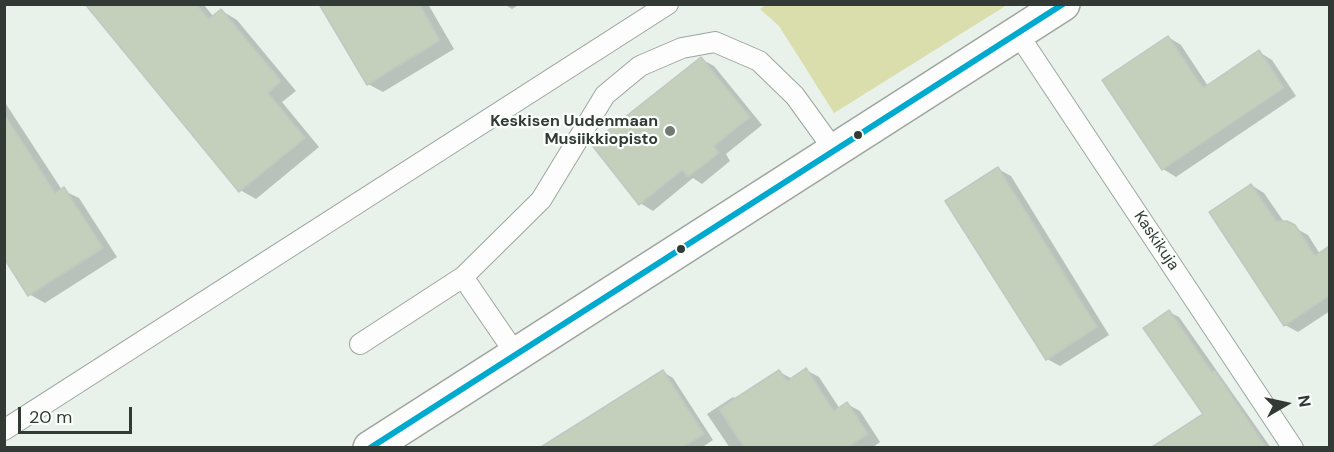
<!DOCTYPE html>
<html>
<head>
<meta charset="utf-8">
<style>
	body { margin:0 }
	#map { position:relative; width:1334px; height:452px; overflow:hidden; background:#e8f2ea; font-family:"DM Sans",sans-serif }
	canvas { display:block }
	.frame { position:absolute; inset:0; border:6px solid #333a35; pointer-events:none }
	.north { position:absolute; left:1256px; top:374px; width:60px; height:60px; -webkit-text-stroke:4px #fbfffc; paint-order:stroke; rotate:81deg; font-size:16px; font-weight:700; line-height:24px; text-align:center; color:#333a35 }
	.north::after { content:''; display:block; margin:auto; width:21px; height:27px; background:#333a35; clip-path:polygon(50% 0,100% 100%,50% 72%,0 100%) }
	.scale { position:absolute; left:18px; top:407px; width:114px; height:27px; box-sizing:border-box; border:3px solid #333a35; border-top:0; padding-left:8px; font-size:18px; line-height:21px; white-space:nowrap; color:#333a35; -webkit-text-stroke:4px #fbfffc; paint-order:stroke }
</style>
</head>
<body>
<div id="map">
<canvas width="1334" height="452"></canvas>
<div class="frame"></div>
<div class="north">N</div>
<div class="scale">20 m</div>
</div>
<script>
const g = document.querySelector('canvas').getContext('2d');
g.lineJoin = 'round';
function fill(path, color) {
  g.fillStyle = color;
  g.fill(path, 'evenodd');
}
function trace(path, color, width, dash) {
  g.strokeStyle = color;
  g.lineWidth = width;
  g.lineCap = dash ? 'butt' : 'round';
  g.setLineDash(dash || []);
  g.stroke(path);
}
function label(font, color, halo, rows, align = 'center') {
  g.font = font + ' "DM Sans",sans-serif';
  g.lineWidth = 4.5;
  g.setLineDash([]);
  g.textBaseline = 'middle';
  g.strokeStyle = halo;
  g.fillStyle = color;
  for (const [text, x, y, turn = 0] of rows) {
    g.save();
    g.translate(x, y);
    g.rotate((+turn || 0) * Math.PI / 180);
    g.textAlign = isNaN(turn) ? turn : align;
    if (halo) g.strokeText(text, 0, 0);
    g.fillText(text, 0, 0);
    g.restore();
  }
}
const green = new Path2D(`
	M767,4H1007V5L834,113L779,26L760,9Z`);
const shadow = new Path2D(`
	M87,4H203L214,17L222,11L237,20L296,91L282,102L319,147L256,199L240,190Z
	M321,4H428L454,49L383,92L368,84Z
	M504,4H520L512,9Z
	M1168,37L1181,45L1208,86L1259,52L1272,60L1296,96L1176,177L1163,169Z
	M701,59L714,66L762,125L726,154L730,161L702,184L693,178L653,211L640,203Z
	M4,101L62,190L79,198L117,257L45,303L29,294L4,256Z
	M998,169L1011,176L1109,335L1060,366L1047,359Z
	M1251,185L1264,193L1284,222L1308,235L1320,254L1330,248V311L1298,332L1285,325Z
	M1169,312L1179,317L1271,448H1155L1205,414Z
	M806,370L819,377L840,409L847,404L860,411L880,442L872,448H730L707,414L733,397L737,399L779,372L793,379Z
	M663,372L673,378L713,440L701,448H576L567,433Z`);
const building = new Path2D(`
	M85,4H196L209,19L221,9L281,81L268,93L305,138L239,192Z
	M319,4H419L440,40L367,85Z
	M1168,36L1203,88L1259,50L1284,88L1162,170L1102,80Z
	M701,57L750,117L714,146L719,153L688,177L682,170L639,205L591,144Z
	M4,114L55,193L64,187L103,248L28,296L4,258Z
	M998,167L1097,327L1046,360L945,201Z
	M1251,184L1276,221H1287L1295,225L1315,256L1329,246V296L1284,326L1209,212Z
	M1169,310L1212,372L1215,371L1266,447H1152L1203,414L1143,328Z
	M806,368L834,411L847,402L868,434L848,447H744L719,409L779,370L787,381Z
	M663,370L704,434L683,447H541Z`);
const service = new Path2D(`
	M1018,34L1293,448
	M360,344L463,277
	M515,353L463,277L541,200L605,95L640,66L682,48L715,42L759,61L795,96L834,150
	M4,430L668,4`);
const minor = new Path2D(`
	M370,448L1063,4`);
const bus1 = new Path2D(`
	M370,448L1063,4`);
const markers = [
	[670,131,6,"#727a74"],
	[858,135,5,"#333a35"],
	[681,249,5,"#333a35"]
];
const poiNames = [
	["Keskisen Uudenmaan",658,122],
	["Musiikkiopisto",658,140]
];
const streetNames = [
	["Kaskikuja",1156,241,56]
];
fill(green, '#daddac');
fill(shadow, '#0003');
fill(building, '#c4cfbc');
trace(building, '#c2c8c1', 1.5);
trace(service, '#9ea59f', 22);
trace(minor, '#9ea59f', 36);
trace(service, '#fcfdfc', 20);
trace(minor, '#fcfdfc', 33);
trace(bus1, '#00a9ce', 6);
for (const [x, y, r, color] of markers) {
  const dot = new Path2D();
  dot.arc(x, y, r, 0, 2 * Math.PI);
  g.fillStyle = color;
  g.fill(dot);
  trace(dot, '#fbfffc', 2);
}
label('bold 16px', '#333a35', '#fbfffc', poiNames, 'right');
label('16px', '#333a35', '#fbfffc', streetNames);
</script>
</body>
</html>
